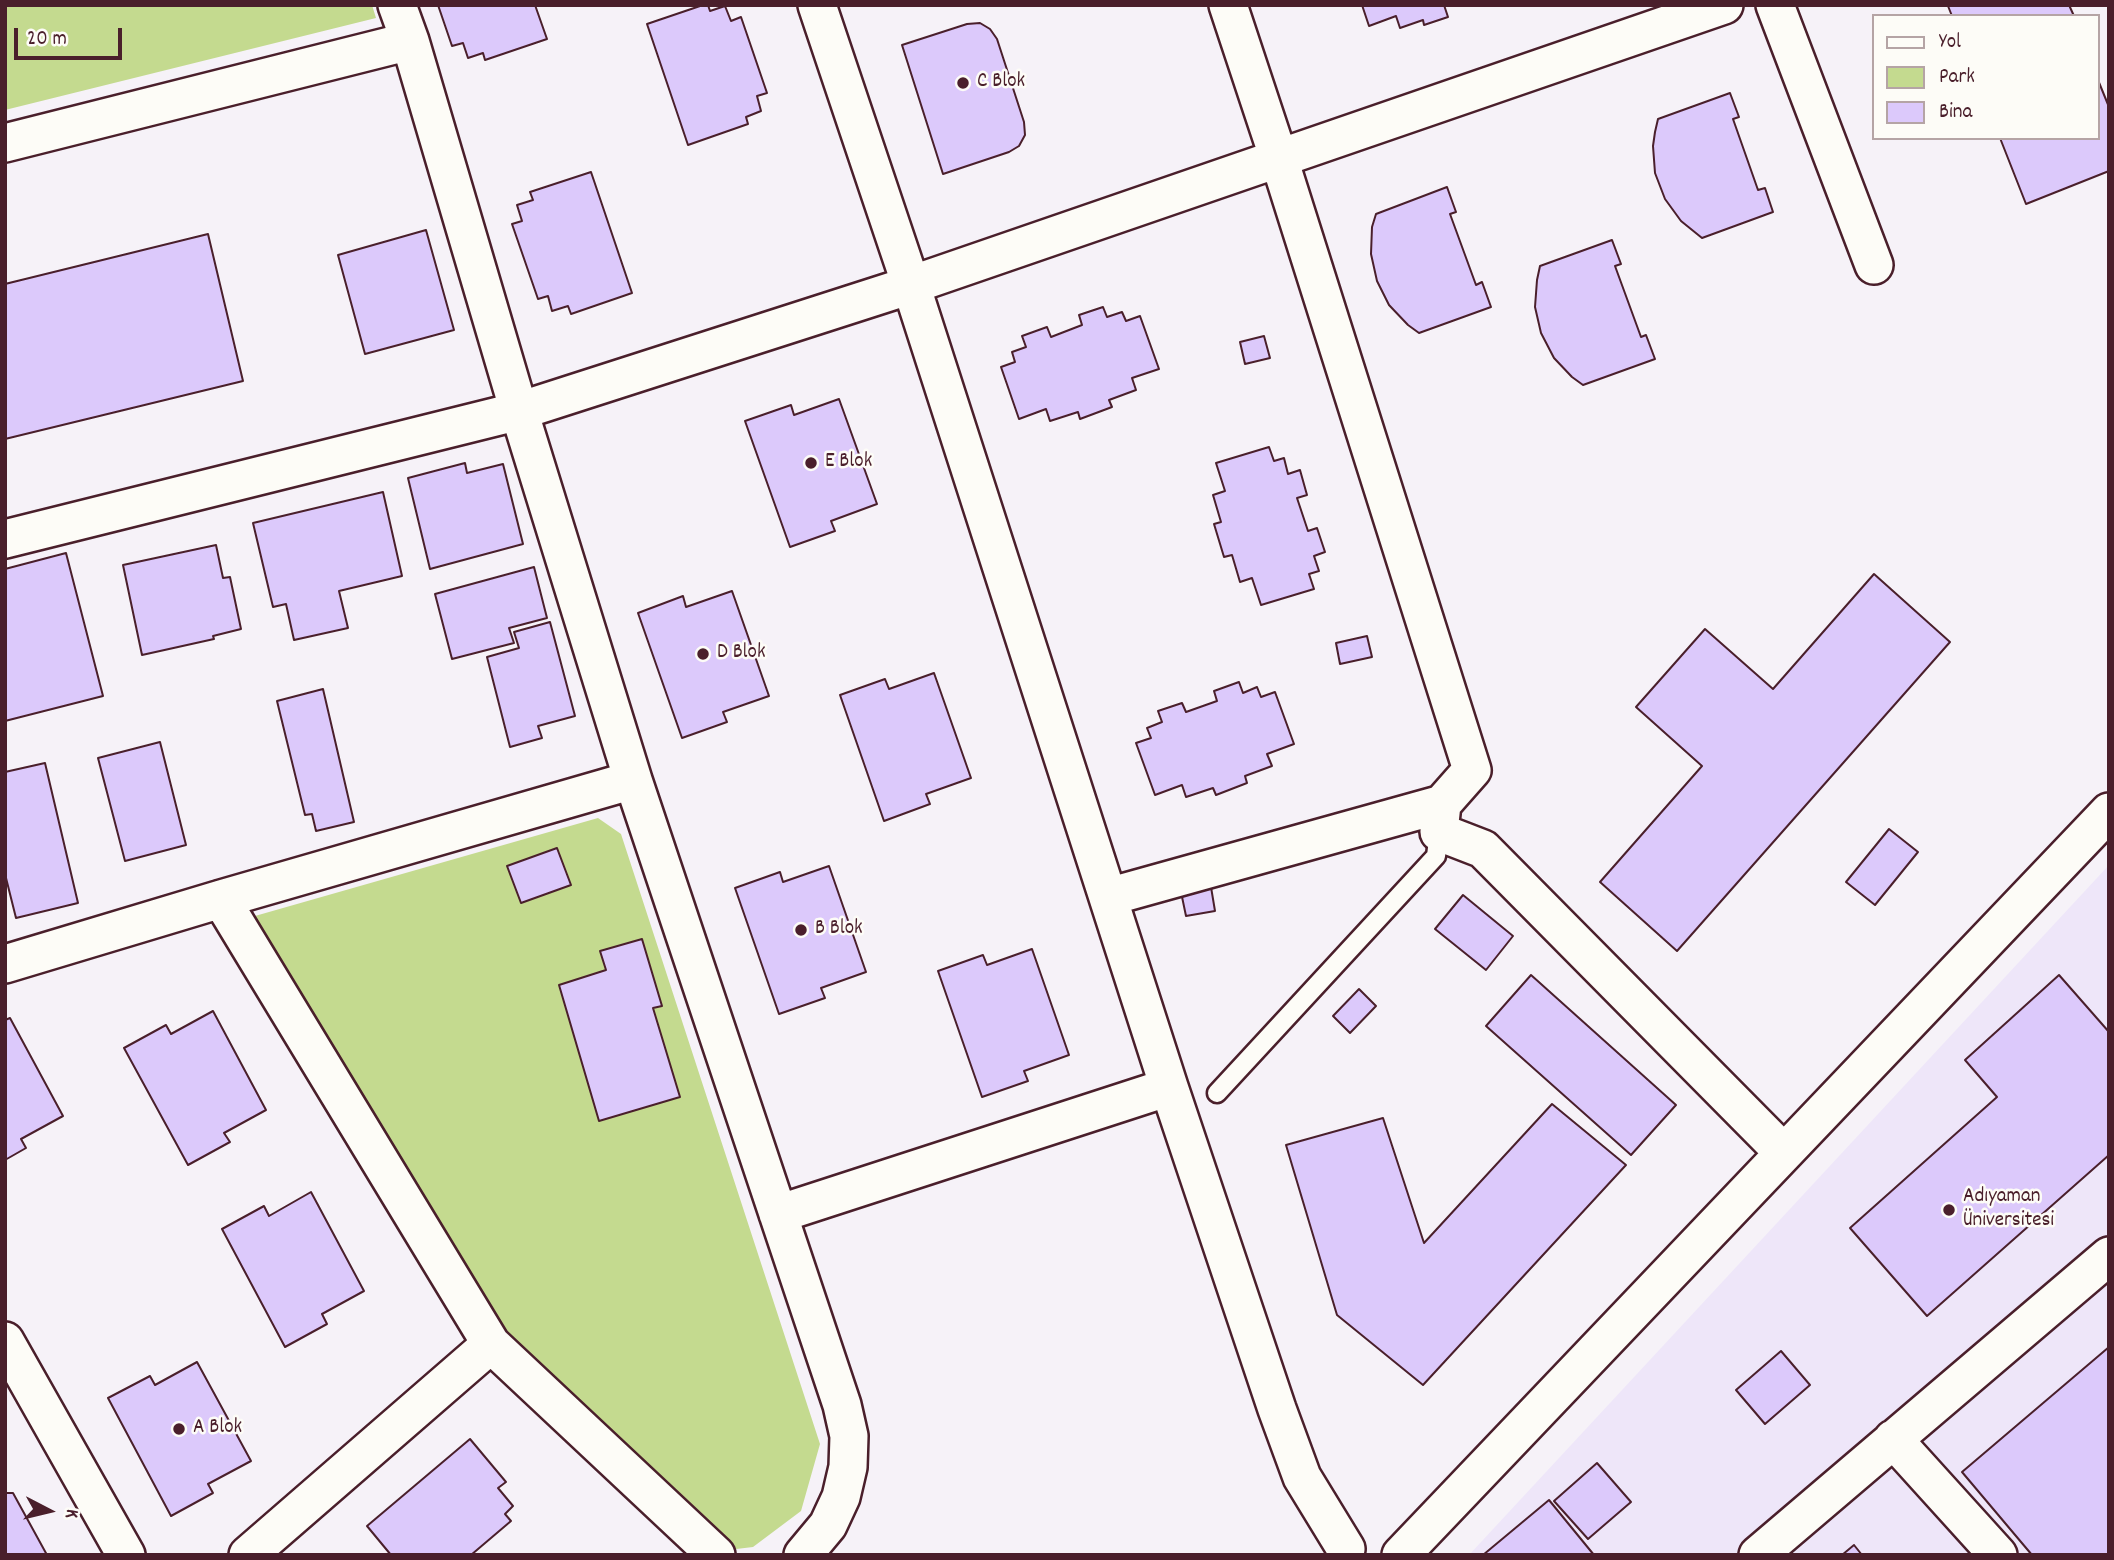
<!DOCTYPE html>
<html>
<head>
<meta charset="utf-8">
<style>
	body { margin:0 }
	#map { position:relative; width:2114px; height:1560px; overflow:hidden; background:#f6f2f8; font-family:Dekko,sans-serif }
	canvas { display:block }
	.frame { position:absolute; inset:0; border:7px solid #4a1f2b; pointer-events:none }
	.legend { position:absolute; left:1872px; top:14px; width:228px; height:126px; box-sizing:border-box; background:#fdfcf7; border:2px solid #b5a4a5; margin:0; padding:9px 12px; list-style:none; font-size:21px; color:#4a1f2b }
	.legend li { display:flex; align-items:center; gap:14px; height:35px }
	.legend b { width:35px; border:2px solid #b5a4a5 }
	.north { position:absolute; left:14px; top:1476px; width:70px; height:70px; -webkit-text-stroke:5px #fdfcf7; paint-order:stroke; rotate:97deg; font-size:19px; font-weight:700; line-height:28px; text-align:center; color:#4a1f2b }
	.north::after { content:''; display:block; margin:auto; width:24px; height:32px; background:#4a1f2b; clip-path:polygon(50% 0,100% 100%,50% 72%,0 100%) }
	.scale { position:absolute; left:14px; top:28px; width:108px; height:32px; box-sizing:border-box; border:4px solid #4a1f2b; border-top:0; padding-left:9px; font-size:21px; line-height:24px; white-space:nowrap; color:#4a1f2b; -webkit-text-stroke:5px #fdfcf7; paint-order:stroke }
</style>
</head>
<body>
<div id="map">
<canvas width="2114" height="1560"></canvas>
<div class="frame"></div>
<ul class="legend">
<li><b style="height:9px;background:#fdfcf7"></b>Yol</li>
<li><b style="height:19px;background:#c4da8f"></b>Park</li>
<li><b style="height:19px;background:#dcc9fb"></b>Bina</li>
</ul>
<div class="north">K</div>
<div class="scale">20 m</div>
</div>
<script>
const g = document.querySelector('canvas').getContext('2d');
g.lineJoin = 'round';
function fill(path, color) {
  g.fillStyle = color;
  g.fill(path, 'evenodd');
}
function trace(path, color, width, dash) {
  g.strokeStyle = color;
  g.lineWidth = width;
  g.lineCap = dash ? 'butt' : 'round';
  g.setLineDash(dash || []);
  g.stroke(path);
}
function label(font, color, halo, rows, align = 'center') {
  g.font = font + ' Dekko,sans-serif';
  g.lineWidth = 5;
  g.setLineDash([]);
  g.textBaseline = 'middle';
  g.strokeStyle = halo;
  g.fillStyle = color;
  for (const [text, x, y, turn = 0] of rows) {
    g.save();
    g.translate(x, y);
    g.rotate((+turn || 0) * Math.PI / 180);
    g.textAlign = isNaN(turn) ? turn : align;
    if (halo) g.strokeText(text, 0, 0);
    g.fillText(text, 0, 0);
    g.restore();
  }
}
const built = new Path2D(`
	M2109,865V1555H1469Z`);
const green = new Path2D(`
	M5,5H372L376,18L5,110Z
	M598,818L621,834L820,1444L801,1511L753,1547L728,1550L524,1354L480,1302L255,916Z`);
const building = new Path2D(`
	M438,5H535L547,39L485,60L483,53L468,58L463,43L452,46Z
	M703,5H708L710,11L725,6L731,21L741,17L767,93L757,96L761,111L746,117L748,124L688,145L647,24Z
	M1362,5H1444L1448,17L1424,25L1423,20L1400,28L1396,16L1369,26Z
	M1951,5H2069L2074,16H1952L1948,6Z
	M980,23L990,29L997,39L1024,122L1025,135L1019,146L1009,152L943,174L902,45L967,24Z
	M2098,80L2109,107V171L2026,204L2000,138H2098Z
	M1730,93L1739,117L1733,119L1758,190L1765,188L1773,212L1702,238L1681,221L1665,199L1655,173L1653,146L1655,132L1658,119Z
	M591,172L632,293L571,314L568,306L552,311L548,296L538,299L512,224L522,221L517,205L533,200L530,192Z
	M1447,187L1456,212L1450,214L1476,285L1482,282L1491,307L1419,333L1408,325L1389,305L1377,281L1371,254L1372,227L1376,214Z
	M426,230L454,330L365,354L338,255Z
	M208,234L243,381L5,439V284Z
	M1612,240L1621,264L1615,266L1641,337L1646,335L1655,359L1583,385L1572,377L1554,358L1541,333L1535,307L1537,280L1540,266Z
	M1103,307L1107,317L1122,312L1126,321L1140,316L1159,369L1132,378L1136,390L1109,400L1112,407L1080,419L1078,412L1050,421L1046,409L1019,419L1001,367L1015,362L1012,352L1026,347L1022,336L1047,327L1051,337L1082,325L1079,315Z
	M1264,336L1270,358L1245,364L1240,342Z
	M839,399L877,504L831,521L835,531L790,547L745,421L791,405L794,415Z
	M1269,447L1274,461L1284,458L1288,474L1300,470L1307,495L1297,498L1308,531L1317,528L1325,552L1314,556L1319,571L1309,574L1314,589L1261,605L1252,578L1240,582L1232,555L1224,557L1214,524L1221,522L1213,495L1225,491L1216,463Z
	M465,463L467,473L503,464L523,544L430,569L408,478Z
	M383,492L402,576L339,591L348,628L294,640L286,604L273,607L253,523Z
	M216,545L223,578L230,577L241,629L213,636L214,639L142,655L123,565Z
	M66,553L103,696L5,721V569Z
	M534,567L547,618L509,628L514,643L452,659L435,594Z
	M1874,574L1950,642L1677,951L1600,882L1702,766L1636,707L1705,629L1773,689Z
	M732,591L769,696L723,712L727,722L682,738L638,613L683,596L686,607Z
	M550,622L575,716L538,726L542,738L510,747L487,657L519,648L514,632Z
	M1367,636L1372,657L1340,664L1336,643Z
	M934,673L971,778L926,794L930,804L884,821L840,695L885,679L889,689Z
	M1239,682L1243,693L1257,687L1261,697L1275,692L1294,744L1267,754L1272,766L1245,776L1247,783L1216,795L1213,788L1186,797L1182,785L1155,795L1136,743L1151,738L1147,728L1162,722L1158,711L1182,703L1186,712L1217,701L1214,691Z
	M323,689L354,822L316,831L312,814L305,815L277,701Z
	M160,742L186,845L125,861L98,758Z
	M45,763L78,903L16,918L5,874V772Z
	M1889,829L1918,852L1875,905L1846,882Z
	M557,848L571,885L521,903L507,866Z
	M829,866L866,972L821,988L825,998L779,1014L735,888L780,872L783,882Z
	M1211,887L1215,911L1186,916L1181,892Z
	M1463,895L1513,936L1486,970L1435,929Z
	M642,939L662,1006L653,1008L680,1097L599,1121L559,985L606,970L600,951Z
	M1032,949L1069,1055L1024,1071L1028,1081L982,1097L938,971L983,955L987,965Z
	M1531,975L1676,1105L1631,1155L1486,1026Z
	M2059,975L2109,1032V1155L1927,1316L1850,1228L1997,1097L1965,1060Z
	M1359,989L1376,1006L1350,1033L1333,1016Z
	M213,1011L266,1110L224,1133L230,1142L188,1165L124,1048L166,1025L171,1034Z
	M10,1018L63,1116L21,1139L26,1148L5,1160V1020Z
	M1552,1104L1626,1165L1423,1385L1337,1315L1286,1145L1383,1118L1424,1243Z
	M311,1192L364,1291L322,1314L327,1324L285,1347L222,1229L264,1206L269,1216Z
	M2109,1347V1555H2032L1962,1472Z
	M1781,1351L1810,1385L1765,1424L1736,1390Z
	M197,1362L251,1461L208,1484L213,1493L171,1516L108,1398L150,1376L155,1385Z
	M470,1439L506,1482L498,1488L513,1506L505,1514L511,1521L471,1555H391L367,1526Z
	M1597,1463L1631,1502L1588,1539L1554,1501Z
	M5,1493H13L47,1555H5Z
	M1549,1500L1594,1555H1483Z
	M1854,1545L1862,1555H1842Z`);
const lane = new Path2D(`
	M1217,1093L1436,856L1439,832`);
const street = new Path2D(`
	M397,5L410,41L519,411L633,780L842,1405L849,1436L848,1467L841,1497L828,1525L803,1555
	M817,5L911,285L1724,5
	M1775,5L1874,265
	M5,143L410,41
	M5,539L519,411L911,285L1169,1087L1277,1409L1302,1477L1346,1549
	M1442,804L1439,832L1483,849L1784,1153
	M1108,897L1442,804L1472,770L1279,159L1228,5
	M221,899L491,1344L716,1555
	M5,964L221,899L633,780
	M778,1214L1169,1087
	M5,1341L126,1555
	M1893,1439L1998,1555
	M248,1555L491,1344
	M1401,1555L2109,812
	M1758,1555L2109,1256`);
const markers = [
	[963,83,7,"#4a1f2b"],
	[811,463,7,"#4a1f2b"],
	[703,654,7,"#4a1f2b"],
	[801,930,7,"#4a1f2b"],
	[1949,1210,7,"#4a1f2b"],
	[179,1429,7,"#4a1f2b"]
];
const poiNames = [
	["C Blok",977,83],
	["E Blok",825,463],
	["D Blok",717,654],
	["B Blok",815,930],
	["Adıyaman",1963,1198],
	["Üniversitesi",1963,1222],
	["A Blok",193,1429]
];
fill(built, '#eee6f9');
fill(green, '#c4da8f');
fill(building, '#dcc9fb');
trace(building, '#4a1f2b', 2);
trace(lane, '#4a1f2b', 23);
trace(street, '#4a1f2b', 42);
trace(lane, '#fdfcf7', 18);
trace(street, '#fdfcf7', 37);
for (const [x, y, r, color] of markers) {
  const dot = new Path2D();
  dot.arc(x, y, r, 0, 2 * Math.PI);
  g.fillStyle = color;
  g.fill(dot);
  trace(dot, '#fdfcf7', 2.5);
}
label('21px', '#4a1f2b', '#fdfcf7', poiNames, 'left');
</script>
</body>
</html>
